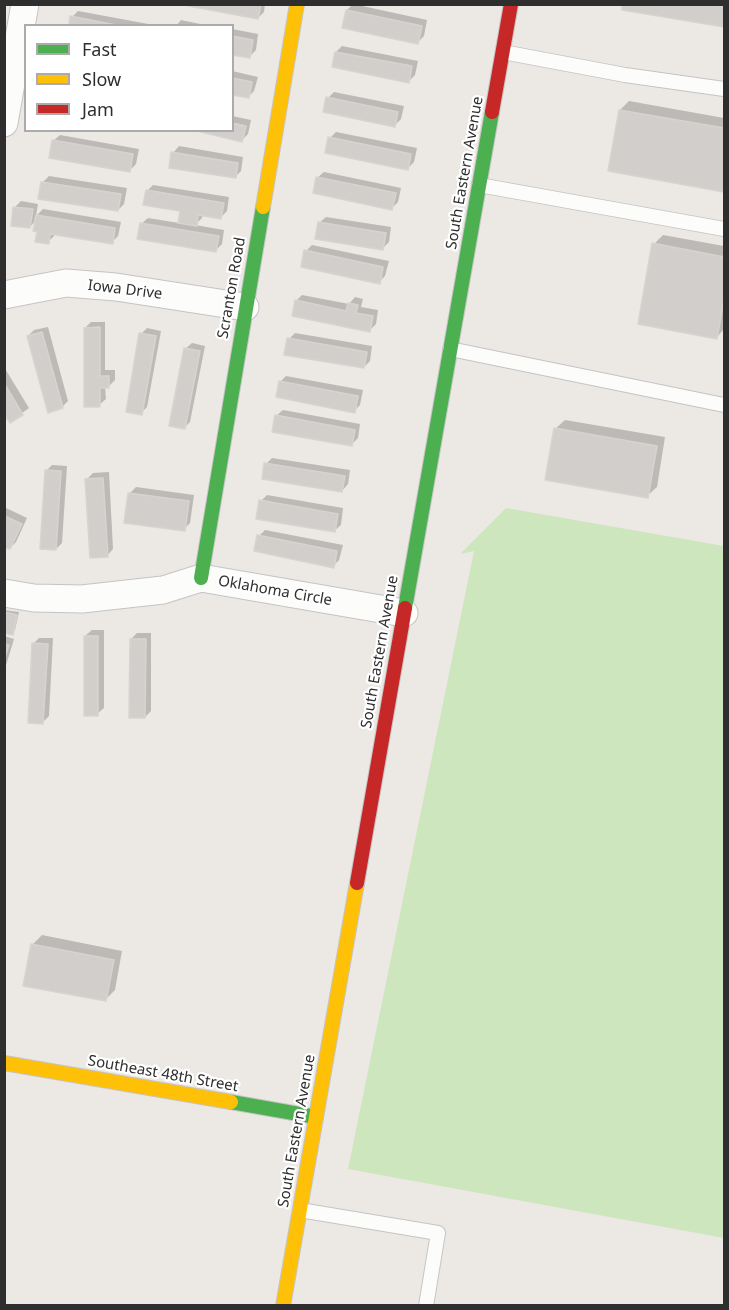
<!DOCTYPE html>
<html>
<head>
<meta charset="utf-8">
<style>
	body { margin:0 }
	#map { position:relative; width:729px; height:1310px; overflow:hidden; background:#ece8e4; font-family:"Noto Sans",sans-serif }
	canvas { display:block }
	.frame { position:absolute; inset:0; border:6px solid #2e2e2e; pointer-events:none }
	.legend { position:absolute; left:24px; top:24px; width:210px; height:108px; box-sizing:border-box; background:#fff; border:2px solid #ababab; margin:0; padding:8px 10px; list-style:none; font-size:18px; color:#2e2e2e }
	.legend li { display:flex; align-items:center; gap:12px; height:30px }
	.legend b { width:30px; border:2px solid #ababab }
</style>
</head>
<body>
<div id="map">
<canvas width="729" height="1310"></canvas>
<div class="frame"></div>
<ul class="legend">
<li><b style="height:8px;background:#4caf50"></b>Fast</li>
<li><b style="height:8px;background:#ffc107"></b>Slow</li>
<li><b style="height:8px;background:#c62828"></b>Jam</li>
</ul>
</div>
<script>
const g = document.querySelector('canvas').getContext('2d');
g.lineJoin = 'round';
function fill(path, color) {
  g.fillStyle = color;
  g.fill(path, 'evenodd');
}
function trace(path, color, width, dash) {
  g.strokeStyle = color;
  g.lineWidth = width;
  g.lineCap = dash ? 'butt' : 'round';
  g.setLineDash(dash || []);
  g.stroke(path);
}
function label(font, color, halo, rows, align = 'center') {
  g.font = font + ' "Noto Sans",sans-serif';
  g.lineWidth = 4.5;
  g.setLineDash([]);
  g.textBaseline = 'middle';
  g.strokeStyle = halo;
  g.fillStyle = color;
  for (const [text, x, y, turn = 0] of rows) {
    g.save();
    g.translate(x, y);
    g.rotate((+turn || 0) * Math.PI / 180);
    g.textAlign = isNaN(turn) ? turn : align;
    if (halo) g.strokeText(text, 0, 0);
    g.fillText(text, 0, 0);
    g.restore();
  }
}
const green = new Path2D(`
	M506,508L724,546V1238L348,1169L474,551L460,554Z`);
const shadow = new Path2D(`
	M183,4H265L264,12L258,18Z
	M353,4L427,20L424,36L418,42L347,10Z
	M78,11L154,25V26H70L72,17Z
	M181,20L210,26H176Z
	M232,29L258,34L256,50L250,56L232,53Z
	M342,46L418,61L415,75L409,81L336,52Z
	M232,71L258,77L254,91L248,97L232,93Z
	M334,92L404,106L401,119L395,125L328,98Z
	M629,101L724,118V190L610,170L620,110Z
	M232,116L251,120L248,134L242,140L232,130Z
	M336,132L417,148L414,162L408,168L330,138Z
	M60,135L139,149L136,164L130,170L53,141Z
	M179,146L243,157L241,171L235,177L173,153Z
	M324,172L401,188L398,202L392,208L317,178Z
	M49,176L127,188L124,204L118,210L43,182Z
	M153,185L229,197L227,211L221,217L203,214L202,218L195,225L224,230L222,244L216,250L141,224L148,218L179,223L181,209L147,191Z
	M21,201L38,204L36,216L43,209L121,222L118,236L112,242L55,233L54,236L48,242L39,230L36,220L30,227L15,207Z
	M326,217L391,227L389,242L383,248L319,223Z
	M663,235L724,246V329L717,337L654,244Z
	M312,245L389,261L385,276L379,282L306,251Z
	M302,295L349,304L355,297L363,299L361,307L378,310L376,324L369,331L296,301Z
	M91,322H105V370H115V380L108,387H105L106,399L99,405L85,328Z
	M48,327L68,401L62,407L28,336L34,330Z
	M147,328L161,331L147,407L141,413V334Z
	M295,333L372,346L370,361L364,367L289,339Z
	M192,343L205,346L190,422L184,428L185,349Z
	M4,367L29,408L11,421L4,411Z
	M286,376L363,390L360,405L354,411L280,382Z
	M283,410L360,424L358,438L352,444L276,416Z
	M565,420L665,437L657,487L647,496L555,429Z
	M272,458L350,470L348,484L342,491L266,464Z
	M52,465L67,466L62,543L56,549L46,471Z
	M109,472L113,549L107,556L87,479L93,473Z
	M136,487L194,495L190,523L184,529L130,493Z
	M267,495L343,508L341,525L334,531L261,501Z
	M4,507L27,518L16,542L10,548L4,545Z
	M265,530L343,545L339,560L333,566L259,536Z
	M4,610L19,612L15,630L12,633L4,631Z
	M92,630H104V708L97,714L85,636Z
	M137,633H151V711L145,717L131,639Z
	M4,636L14,639L4,672Z
	M39,638H53L49,716L43,722L33,644Z
	M42,935L122,951L115,990L106,999L32,945Z`);
const building = new Path2D(`
	M178,4H261L258,19Z
	M622,4H724V27L622,10Z
	M346,10L422,26L418,44L342,28Z
	M70,16L121,26H69Z
	M232,36L253,40L250,58L232,55Z
	M335,52L412,66L409,83L332,67Z
	M232,78L252,82L249,98L232,95Z
	M326,97L398,112L395,127L323,112Z
	M619,110L724,128V192L608,171Z
	M232,123L246,126L242,142L193,130H232Z
	M328,137L411,154L408,170L325,153Z
	M52,140L133,154L130,172L49,158Z
	M171,152L238,163L236,178L169,168Z
	M316,177L396,193L392,210L313,193Z
	M41,182L121,194L118,211L38,199Z
	M146,190L224,203L221,219L198,215L197,226L178,223L180,211L143,205Z
	M13,207L33,209L30,228L11,226Z
	M36,215L115,228L113,244L50,234L49,244L35,242L37,232L33,231Z
	M318,222L386,233L383,250L315,239Z
	M140,223L219,236L216,252L137,239Z
	M652,243L724,257V298L717,339L638,324Z
	M304,250L383,267L380,284L301,267Z
	M295,300L346,311L348,303L358,305L356,313L373,316L370,332L292,316Z
	M100,327V376H109V388H100V407H84V328Z
	M42,332L63,408L48,413L27,336Z
	M139,333L156,336L142,415L126,412Z
	M287,338L367,352L364,368L284,355Z
	M184,348L200,351L185,429L169,426Z
	M279,381L358,396L355,413L276,397Z
	M4,383L23,415L10,423L4,414Z
	M275,415L355,430L352,446L272,432Z
	M554,428L657,446L648,498L545,480Z
	M264,463L345,476L342,492L262,479Z
	M45,470L61,471L56,550L40,549Z
	M103,478L108,557L90,558L85,479Z
	M128,493L189,501L185,531L124,523Z
	M259,500L338,514L335,532L256,519Z
	M4,516L22,524L10,549L4,547Z
	M257,535L337,551L334,568L254,551Z
	M4,612L17,615L13,635L4,633Z
	M84,636H98V716H84Z
	M130,639H146L145,718H129Z
	M32,643L48,644L43,724L28,723Z
	M4,644L9,645L4,660Z
	M31,944L114,960L106,1001L23,986Z`);
const lane = new Path2D(`
	M503,52L625,75L724,89
	M479,185L724,229
	M450,349L724,405
	M300,1210L438,1233L426,1306`);
const street = new Path2D(`
	M4,123L25,4
	M4,295L66,283L116,287L245,307
	M4,593L34,598L82,599L163,590L201,578L404,613`);
const fast = new Path2D(`
	M201,578L263,207
	M405,608L492,112
	M231,1102L316,1117`);
const slow = new Path2D(`
	M263,207L297,4
	M4,1063L231,1102
	M283,1306L357,883`);
const jam = new Path2D(`
	M492,112L511,4
	M357,883L405,608`);
const streetNames = [
	["South Eastern Avenue",465,173,-80],
	["Scranton Road",232,288,-80],
	["Iowa Drive",125,290,7],
	["Oklahoma Circle",275,591,10],
	["South Eastern Avenue",380,652,-80],
	["Southeast 48th Street",163,1074,10],
	["South Eastern Avenue",297,1131,-80]
];
fill(green, '#cee6be');
fill(shadow, '#0003');
fill(building, '#d1cecb');
trace(building, '#d7d4d0', 1.5);
trace(lane, '#c5c4c5', 16);
trace(street, '#c5c4c5', 29);
trace(fast, '#c5c4c5', 16);
trace(slow, '#c5c4c5', 16);
trace(jam, '#c5c4c5', 16);
trace(lane, '#fcfcfb', 14);
trace(street, '#fcfcfb', 27);
trace(fast, '#4caf50', 14);
trace(slow, '#ffc107', 14);
trace(jam, '#c62828', 14);
label('15px', '#2e2e2e', '#fff', streetNames);
</script>
</body>
</html>
